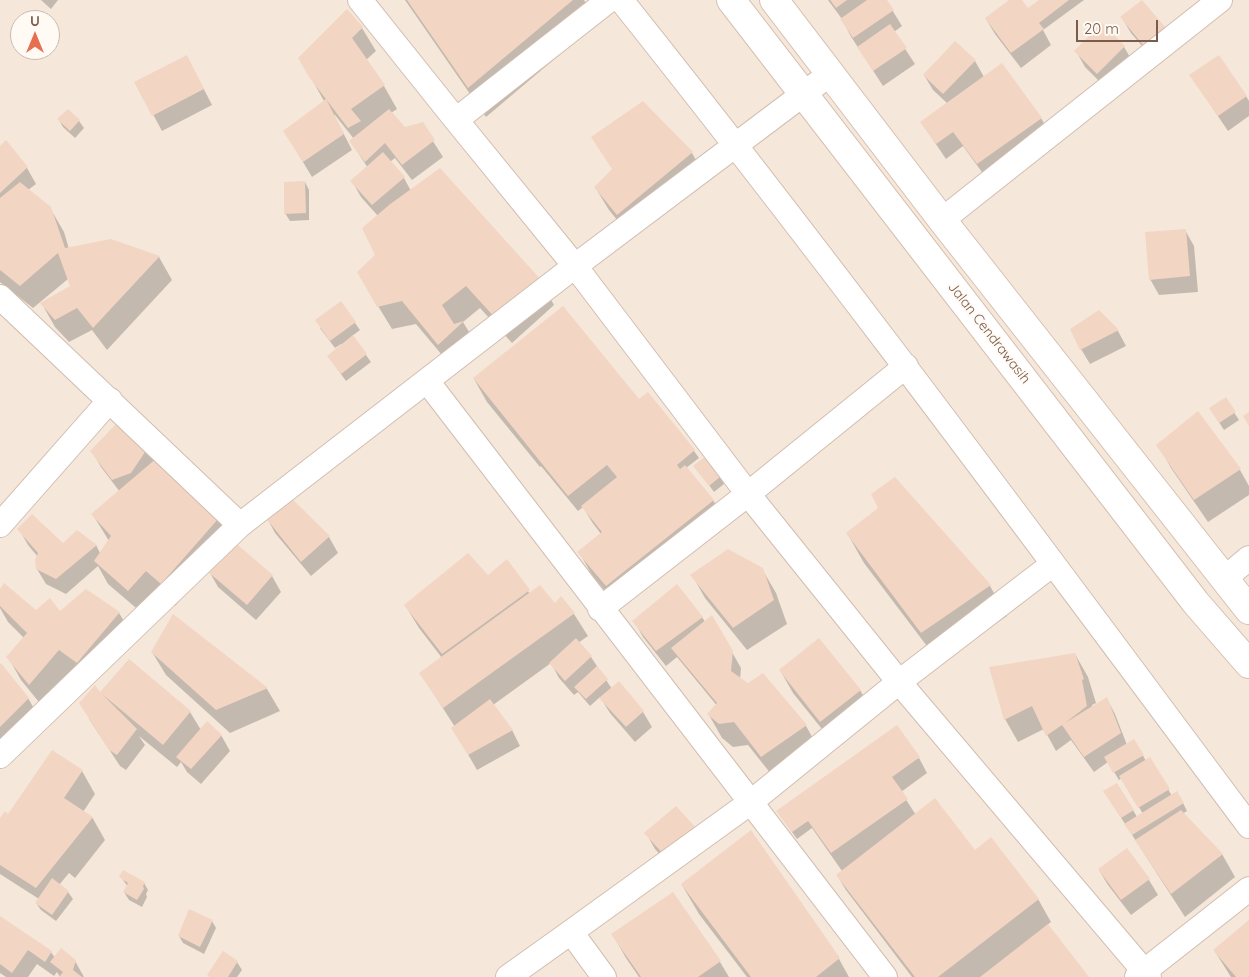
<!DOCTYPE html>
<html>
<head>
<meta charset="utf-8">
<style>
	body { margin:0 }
	#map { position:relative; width:1249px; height:977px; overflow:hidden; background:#fdf6ec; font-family:Quicksand,sans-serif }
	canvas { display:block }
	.north { position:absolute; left:10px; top:10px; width:50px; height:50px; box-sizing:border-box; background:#fffaf3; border:1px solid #cabbb1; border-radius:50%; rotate:0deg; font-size:14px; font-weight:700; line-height:20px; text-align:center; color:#7a5c4d }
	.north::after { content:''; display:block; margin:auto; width:18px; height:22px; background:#e76f51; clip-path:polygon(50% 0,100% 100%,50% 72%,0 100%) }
	.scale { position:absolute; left:1076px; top:20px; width:82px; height:22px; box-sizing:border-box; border:2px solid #7a5c4d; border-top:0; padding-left:6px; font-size:15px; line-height:18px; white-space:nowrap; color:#7a5c4d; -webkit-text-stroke:4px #fffaf3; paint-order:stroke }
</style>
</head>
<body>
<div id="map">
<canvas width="1249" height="977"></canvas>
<div class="north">U</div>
<div class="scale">20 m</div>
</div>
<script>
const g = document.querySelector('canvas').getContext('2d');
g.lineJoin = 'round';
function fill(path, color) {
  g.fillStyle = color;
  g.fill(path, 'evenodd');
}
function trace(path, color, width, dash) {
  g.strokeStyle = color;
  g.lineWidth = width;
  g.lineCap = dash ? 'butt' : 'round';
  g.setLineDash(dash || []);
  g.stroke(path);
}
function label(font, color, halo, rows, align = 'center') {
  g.font = font + ' Quicksand,sans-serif';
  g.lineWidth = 4;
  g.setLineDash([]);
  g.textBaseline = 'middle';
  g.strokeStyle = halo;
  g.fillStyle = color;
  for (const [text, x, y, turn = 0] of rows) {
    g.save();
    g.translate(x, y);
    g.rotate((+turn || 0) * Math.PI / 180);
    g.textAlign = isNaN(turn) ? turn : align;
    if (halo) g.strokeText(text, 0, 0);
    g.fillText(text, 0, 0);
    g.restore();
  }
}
const residential = new Path2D(`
	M0,0H1249V977H0ZM20,20H50V50H20Z`);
const shadow = new Path2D(`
	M41,0H58L51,9Z
	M405,0H584L597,23L486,117Z
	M828,0H886L902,26L894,32L915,64L883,86L850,35L842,19Z
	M1011,0H1020L1028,10L1041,0H1084L1043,30L1051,45L1021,68L995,34L986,19Z
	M1122,18L1164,28L1173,43L1153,59L1131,33Z
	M362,28L376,51L366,60L384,86L397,109L391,113L404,129L422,124L443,157L412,180L395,158L390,162L404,178L411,191L541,282L554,305L512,343L480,308L463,322L477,345L452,367L416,324L392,329L372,296L377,256L378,216L361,197L352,181L368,168L351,142L354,139L335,115H334L352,150L312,177L294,147L324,101L300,58Z
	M1124,47L1133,62L1106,88L1085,67L1076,51Z
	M975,61L984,77L1041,118L1050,134L987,179L963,146L946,159L921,122L947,103L933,90L924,75Z
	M195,72L212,105L162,131L136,83Z
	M1191,76L1246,96L1249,101V116L1228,131Z
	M68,111L79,121L84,128L75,138L63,127L59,120Z
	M593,137L692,153L705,176L631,237L609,210L595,187L613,170Z
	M6,141L27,168L36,184L28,190L50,208L64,232L69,249L159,257L172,280L107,350L92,330L69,342L55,327L42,304L71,287L68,279L33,308L0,282V147Z
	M305,182L309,190V220L290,221L285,213Z
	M1185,230L1194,246L1198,292L1159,295L1150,279Z
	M340,302L360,330L352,336L371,362L346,381L333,363L342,346L341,344L335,348L320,328Z
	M1099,312L1118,331L1126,346L1090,364L1081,349Z
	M474,379L639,401L648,394L694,451L699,458L686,468L713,500L722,516L620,609L592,575L579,552L601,534L592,522L583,507L578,511L541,466L540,467L487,402Z
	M1225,399L1239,420L1224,430L1215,416Z
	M120,422L218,519L231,542L175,606L160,593L142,613L108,584L98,566L66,594L46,584L37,569L38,557L28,545L19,529L63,545H96L100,553L109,541L93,515L120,492L101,467L92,451Z
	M1158,445L1240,470L1249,486V495L1208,522L1171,468Z
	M695,466L720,476L724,484L714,492Z
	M895,479L990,586L1007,616L939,662L864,563L847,533L879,508Z
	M291,500L329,537L338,553L311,576L275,533L267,518Z
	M506,561L530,594L555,605L561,598L574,614L588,636L578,643L591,657L612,689L619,683L643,712L652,727L635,742L610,713L600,697L590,706L578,692L574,695L559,678L551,663L493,705L512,730L520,746L477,770L462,744L455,727L421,674L442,658L419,628L405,605L488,577Z
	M762,569L776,593L787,624L747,650L705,598L692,575Z
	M209,571L272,576L281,592L256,620L218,587Z
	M0,591L36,612L119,613L133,636L91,685L72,673L43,707L21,680L8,657L24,638L8,622L0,608Z
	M174,616L267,689L280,711L230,733L166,675L152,652Z
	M702,617L705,622L712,617L741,668L740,679L748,685L763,675L806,726L819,749L775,779L748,745L733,747L722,738L709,715L717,706L714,702L677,657L666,666L643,637L634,621Z
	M1075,654L1088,677L1096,703L1092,705V708L1107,699L1115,714L1127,745L1134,740L1146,761L1150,759L1172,796L1183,803L1187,811L1182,814L1222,854L1235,877L1185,917L1109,799L1133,810L1137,817L1143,814L1122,778L1119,780L1108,762L1094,772L1071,740L1056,751L1044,729L1018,742L1005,719L991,668Z
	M129,660L190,712L201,730L221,735L230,751L201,784L187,772L181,762L177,767L139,736L145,745L126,770L120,766L89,719L100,694Z
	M0,666L28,698L41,721L0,763Z
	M780,670L860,690L873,713L834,744L793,693Z
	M919,758L927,773L901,792L916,815L974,850L1038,899L1051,922L1047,925L1087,977H912L846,890L837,875L842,871L812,828L797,839L782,818Z
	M82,771L95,794L83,812L92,817L105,840L75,878L69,873L59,885L68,892L73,899L56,921L41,910L36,903L39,899L0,874V820L13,819Z
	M750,832L839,959L849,977H747L699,914L682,885Z
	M646,833L706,846L676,872L655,849Z
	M1099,870L1149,880L1158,895L1131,915L1108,885Z
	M121,877L144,883L148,890L146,894L147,897L142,907L129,900L124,892L128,887Z
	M673,893L720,962L729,977H639L626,958L613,935Z
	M0,918L51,952L55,958L75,961L84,977H60L57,972L54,976L37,964L28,977H6L0,973Z
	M212,921L216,928L204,954L183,943L179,936Z
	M1249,921V977H1231L1214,950Z
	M223,953L237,962L242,970L237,977H210L208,975Z`);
const building = new Path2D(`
	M407,0H573L468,88Z
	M830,0H847L836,8Z
	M867,0H887L894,10L853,38L840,19Z
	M1009,0H1022L1028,8L1039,0H1069L1039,23L1044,29L1011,53L985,18Z
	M1142,0L1165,27L1143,45L1120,17Z
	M347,9L363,27L352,38L385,85L351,109L361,121L348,128L309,77L298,58Z
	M1102,23L1125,46L1097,74L1074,51Z
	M890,24L907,48L873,71L857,47Z
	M955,41L976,60L943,94L923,75Z
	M187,55L204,89L152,116L134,82Z
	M1219,55L1247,96L1218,116L1189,75Z
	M1002,63L1042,118L977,164L953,132L936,144L920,122Z
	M326,99L344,134L303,162L283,131Z
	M643,101L693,152L617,215L594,187L612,169L591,137Z
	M68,109L80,120L70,131L57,119Z
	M389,109L405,127L423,122L435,140L402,165L385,143L365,162L349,141Z
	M6,140L28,167L0,193V146Z
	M383,152L405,177L372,205L350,181Z
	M440,168L542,281L498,321L466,286L442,305L454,324L464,321L438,345L402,301L377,307L357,272L375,255L362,228L389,205Z
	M305,181L306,213L284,214V182Z
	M20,182L51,207L65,248L111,239L160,256L93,328L77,308L55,320L40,303L70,286L58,253L20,286L0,270V198Z
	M1186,229L1190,276L1149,280L1145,232Z
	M341,301L356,322L330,341L315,320Z
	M563,306L639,399L648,392L695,450L677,465L680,469L685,465L714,500L606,586L577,552L602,532L581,506L617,477L607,465L568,496L473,378Z
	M1099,310L1119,330L1080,350L1070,329Z
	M353,335L367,354L341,374L327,356Z
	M1226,397L1236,412L1219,423L1209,408Z
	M1198,411L1241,469L1194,500L1156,445Z
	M1249,412V426L1243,416Z
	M120,420L149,446L131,473L112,480L90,451Z
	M706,456L721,476L709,486L693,466Z
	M158,457L219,518L161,584L146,571L128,591L94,561L111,536L91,514Z
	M895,477L991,585L921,633L846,533L878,508L871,494Z
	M291,498L330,536L301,562L265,517Z
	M32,514L63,543L77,530L97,545L56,579L36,569L35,560L38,553L17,529Z
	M233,541L273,575L247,605L207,571Z
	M728,549L763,568L774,600L733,628L690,575Z
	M468,553L488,575L507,559L530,590L442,654L404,605Z
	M4,583L36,610L50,598L60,611L86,589L120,612L77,663L59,650L29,685L6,657L27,633L0,606V589Z
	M677,584L703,617L656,651L632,621Z
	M540,585L555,603L561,596L575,613L443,708L419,673Z
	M173,614L268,688L216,710L151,652Z
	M712,615L733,651L731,671L748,683L763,673L807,725L761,757L734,722L719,724L707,714L717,703L671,648Z
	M576,638L592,656L565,681L549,663Z
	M819,638L861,690L820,722L779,670Z
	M1075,653L1084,679L1082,680L1087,706L1065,723L1107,697L1121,733L1084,757L1062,725L1046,736L1032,706L1004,720L989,667Z
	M129,659L191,711L163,745L102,694L137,729L117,755L109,750L79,703L95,685L100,692Z
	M1,663L29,698L0,727V664Z
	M597,666L608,679L586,699L574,687Z
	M619,681L644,711L626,727L599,698Z
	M490,699L513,730L468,755L451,728Z
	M207,721L222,735L191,769L176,757Z
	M897,725L920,757L892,777L908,799L831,853L808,821L792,832L776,811Z
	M1134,739L1144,755L1113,773L1104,757Z
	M52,750L83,770L64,798L93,817L36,888L0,865V818L5,811L8,814Z
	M1150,757L1170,789L1138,808L1119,776Z
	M1117,783L1134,810L1121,818L1103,791Z
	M1177,791L1184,803L1132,835L1124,824Z
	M935,798L975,850L991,837L1039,899L938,977H915L836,875Z
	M676,806L698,830L666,857L644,833Z
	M1181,810L1223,854L1171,894L1135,840Z
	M751,830L840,958L816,977H751L681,884Z
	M1127,848L1150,879L1121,900L1098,869Z
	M123,870L145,882L143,886L144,889L137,900L123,892L128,883L119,877Z
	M52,878L69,891L52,915L35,903Z
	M673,892L721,961L698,977H641L611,934Z
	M189,909L213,920L200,947L178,936Z
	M0,916L52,951L45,962L28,950L12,973L0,964Z
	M1249,920V977H1236L1213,950Z
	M1048,924L1089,977H980L998,963Z
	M61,948L76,960L73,970L82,977H59L63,972L50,962Z
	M223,951L238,961L228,977H210L207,975Z`);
const minor = new Path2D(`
	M360,0L456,120L575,266L748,494L899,682L1053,564
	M621,0C837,271 1042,549 1249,826
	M456,120L609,0
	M942,220L1220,0
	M0,297L240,525
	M427,381L885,977
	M0,525L110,400
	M1224,579L1249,558
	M600,609L748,494L906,366
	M0,756L240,525L575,266L830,74
	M508,977L571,932
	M604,977L571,932L751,802L899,682L1149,977
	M1137,977L1249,889`);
const secondary = new Path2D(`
	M731,0L1196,603L1249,664
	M774,0L942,220L1249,610`);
const streetNames = [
	["Jalan Cendrawasih",989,333,52]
];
fill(residential, '#f5e8da');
fill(shadow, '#0003');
fill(building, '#f3d5c3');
trace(minor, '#d1beb0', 26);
trace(secondary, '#d6c0b0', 30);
trace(minor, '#fff', 24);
trace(secondary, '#fff', 28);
label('14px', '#7a5c4d', '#fffaf3', streetNames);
</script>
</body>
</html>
